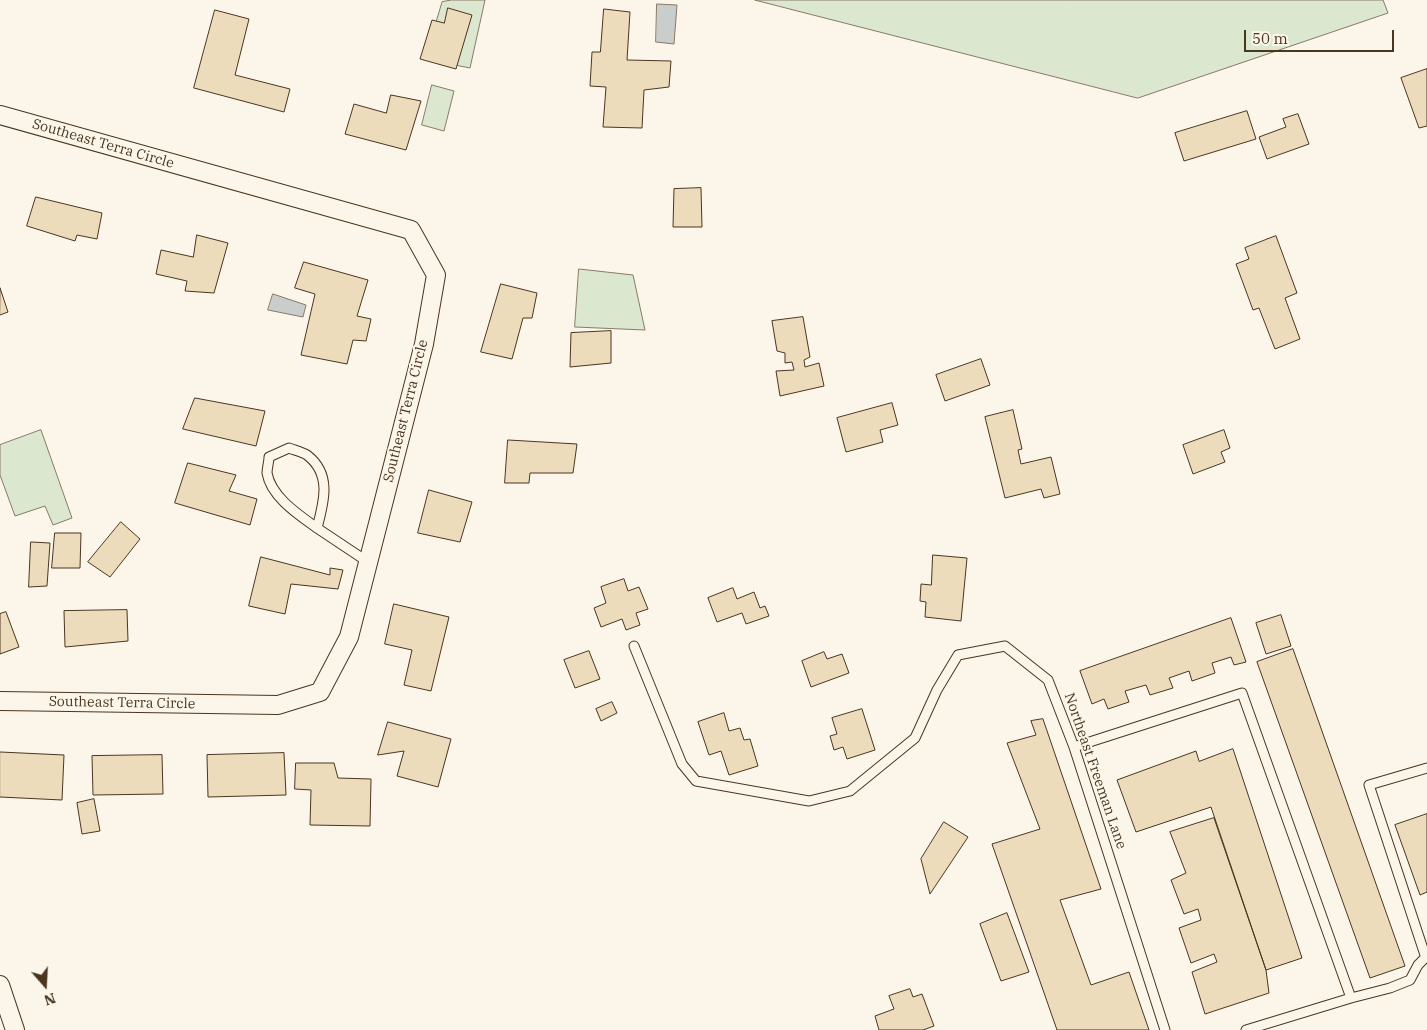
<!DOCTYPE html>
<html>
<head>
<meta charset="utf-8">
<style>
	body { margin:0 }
	#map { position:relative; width:1427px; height:1030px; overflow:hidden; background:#fbf6e9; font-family:"IBM Plex Serif",serif }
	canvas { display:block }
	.north { position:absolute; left:20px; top:960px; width:50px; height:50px; -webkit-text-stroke:4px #fbf6e9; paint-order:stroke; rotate:161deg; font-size:14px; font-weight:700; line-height:20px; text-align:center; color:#4a3520 }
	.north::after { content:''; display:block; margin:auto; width:18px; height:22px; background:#4a3520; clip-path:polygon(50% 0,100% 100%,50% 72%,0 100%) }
	.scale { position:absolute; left:1244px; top:30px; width:150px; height:22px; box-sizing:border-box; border:2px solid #4a3520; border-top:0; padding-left:6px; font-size:15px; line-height:18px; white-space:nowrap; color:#4a3520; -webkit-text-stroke:4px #fbf6e9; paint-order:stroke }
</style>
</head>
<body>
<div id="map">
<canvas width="1427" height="1030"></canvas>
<div class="north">N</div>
<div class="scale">50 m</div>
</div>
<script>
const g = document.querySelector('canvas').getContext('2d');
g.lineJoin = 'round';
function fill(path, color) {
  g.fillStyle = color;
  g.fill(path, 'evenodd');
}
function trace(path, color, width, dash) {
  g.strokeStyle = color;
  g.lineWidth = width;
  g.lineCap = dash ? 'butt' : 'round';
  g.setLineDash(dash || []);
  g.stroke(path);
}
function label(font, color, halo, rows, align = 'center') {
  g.font = font + ' "IBM Plex Serif",serif';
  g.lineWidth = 4;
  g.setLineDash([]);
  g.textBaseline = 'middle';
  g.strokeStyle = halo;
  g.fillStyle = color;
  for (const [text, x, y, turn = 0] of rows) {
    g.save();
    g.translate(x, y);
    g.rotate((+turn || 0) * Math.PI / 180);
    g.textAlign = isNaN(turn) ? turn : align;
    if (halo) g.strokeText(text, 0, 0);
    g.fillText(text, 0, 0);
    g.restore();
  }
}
const green = new Path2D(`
	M452,0H485L470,68L425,59L442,2Z
	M755,0H1383L1388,13L1138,98Z
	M432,85L454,91L444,131L422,125Z
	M579,269L633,275L645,330L575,327Z
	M41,430L72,518L53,525L45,506L15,516L0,475V445Z`);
const water = new Path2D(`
	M657,4L677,5L674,44L656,42Z
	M273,294L306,305L303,317L268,310Z`);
const building = new Path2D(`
	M448,8L472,15L456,69L420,59L432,20L444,23Z
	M604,9L630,12L627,60L671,61L669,87L644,90L642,128L603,127L606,87L590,86L592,52H600Z
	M215,10L249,19L235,75L290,89L284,112L194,88Z
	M1427,69V126L1419,128L1401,78Z
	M391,95L421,101L406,150L345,134L354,104L386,113Z
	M1247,111L1256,139L1184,161L1175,133Z
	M1298,114L1309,144L1267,159L1259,137L1286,127L1283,119Z
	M701,188L702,227H673L674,189Z
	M36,197L102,213L97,239L77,235L75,241L27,226Z
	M197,235L228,243L214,293L185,291L187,281L156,274L161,250L193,257Z
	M1276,236L1297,293L1285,298L1300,339L1275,349L1259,308L1253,310L1236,264L1249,259L1245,248Z
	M304,262L368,280L357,316L371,319L366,341L353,340L347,364L301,355L315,294L295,288Z
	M501,284L537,293L532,318H523L512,359L481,352Z
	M0,288L8,312L0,315Z
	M803,317L810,357L804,360L805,367L819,363L824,386L780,396L776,371L794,370L792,362L785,363V353L777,351L772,321Z
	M611,331V363L570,367L571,333Z
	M981,359L990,385L945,401L936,375Z
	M195,398L265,411L256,446L183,429Z
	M892,403L898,425L880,430L883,442L846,452L837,418Z
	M1013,410L1022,449L1018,450L1021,464L1051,457L1060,494L1044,498L1041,489L1005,498L985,417Z
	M1224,430L1230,448L1221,452L1225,462L1193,474L1183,445Z
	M508,440L577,444L573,473H530L529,483H505Z
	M188,463L236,475L229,491L257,499L250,525L175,503Z
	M429,490L472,502L460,542L418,533Z
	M121,522L140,539L110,577L88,562Z
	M55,533H81L80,568H52Z
	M31,542L50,543L47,586L29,587Z
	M933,555L967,558L961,621L925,617L926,602L920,601L921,584L931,585Z
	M261,557L330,575V568L343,570L338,589L291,584L285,614L249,606Z
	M624,579L628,591L639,587L648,609L636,613L640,625L626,630L622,619L601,627L594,608L606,603L601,587Z
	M733,588L737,599L754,592L760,608L765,606L769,616L746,624L742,613L717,622L708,598Z
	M394,604L449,617L431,691L404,685L412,650L385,644Z
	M127,610L128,641L65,647L64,611Z
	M6,612L19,647L0,654V614Z
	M1281,615L1291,646L1266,654L1256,623Z
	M1231,618L1246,662L1234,665L1231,657L1212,663L1215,673L1192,681L1189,671L1169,678L1173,688L1150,695L1146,685L1125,691L1129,702L1108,709L1104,699L1092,704L1080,671Z
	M1293,649L1405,966L1370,978L1257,662Z
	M589,651L600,679L575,688L564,660Z
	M824,652L827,659L842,654L849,673L811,687L802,661Z
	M612,702L617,713L601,721L596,709Z
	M862,709L875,750L847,759L843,747L834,750L830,736L837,734L832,718Z
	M724,713L729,731L740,728L744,740L750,739L758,766L729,775L721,751L709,755L698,722Z
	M1043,719L1101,889L1060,900L1091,985L1129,972L1149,1030H1057L992,844L1040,829L1007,743L1036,735L1031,721Z
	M388,722L451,739L438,787L397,776L404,751L378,755Z
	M1233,749L1302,958L1266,970L1211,807L1136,832L1117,780L1196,751L1199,761Z
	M0,752L64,755L62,800L0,797Z
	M284,753L286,795L208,797L207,755Z
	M162,755L163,794L93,795L92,756Z
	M296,763H334L338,778L371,779L370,826L310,825L311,790L295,789Z
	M94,799L100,831L82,834L77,803Z
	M1427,814V892L1420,895L1395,825Z
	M1214,818L1266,970L1269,993L1205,1014L1192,972L1217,962L1214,954L1191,963L1179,928L1201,920L1198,909L1184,914L1171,880L1186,873L1170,832Z
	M944,822L968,837L930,894L921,859Z
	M1007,913L1029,972L1001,981L980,924Z
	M910,989L913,997L922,994L934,1026L923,1030H879L875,1016L894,1009L889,996Z`);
const service = new Path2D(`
	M317,528C324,502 332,474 307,455C302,452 294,450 289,448L269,457C269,462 267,468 267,473C271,497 299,515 317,528L368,562
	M634,646L682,764L696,781L809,801L850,791L915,738L937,690L958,655L1005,646L1048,680L1074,747L1165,1030
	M1074,747L1242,693L1351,998
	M1426,958L1369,785L1427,768
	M1246,1030L1351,998L1390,988L1410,980L1418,965L1427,956`);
const minor = new Path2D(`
	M0,115L411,230L436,275L424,344L349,637L320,692L278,705L0,701
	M0,985L15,1030`);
const streetNames = [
	["Southeast Terra Circle",103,144,16],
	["Southeast Terra Circle",406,411,-76],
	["Southeast Terra Circle",122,703,1],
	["Northeast Freeman Lane",1095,771,71]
];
fill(green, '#dce7d0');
trace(green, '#887966', 1);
fill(water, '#c9cecd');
trace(water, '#887966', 1);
fill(building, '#ecdcbc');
trace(building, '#4a3520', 1);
trace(service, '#4a3520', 11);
trace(minor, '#4a3520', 20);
trace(service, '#fbf6e9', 9);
trace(minor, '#fbf6e9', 18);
label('14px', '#4a3520', '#fbf6e9', streetNames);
</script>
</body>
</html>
